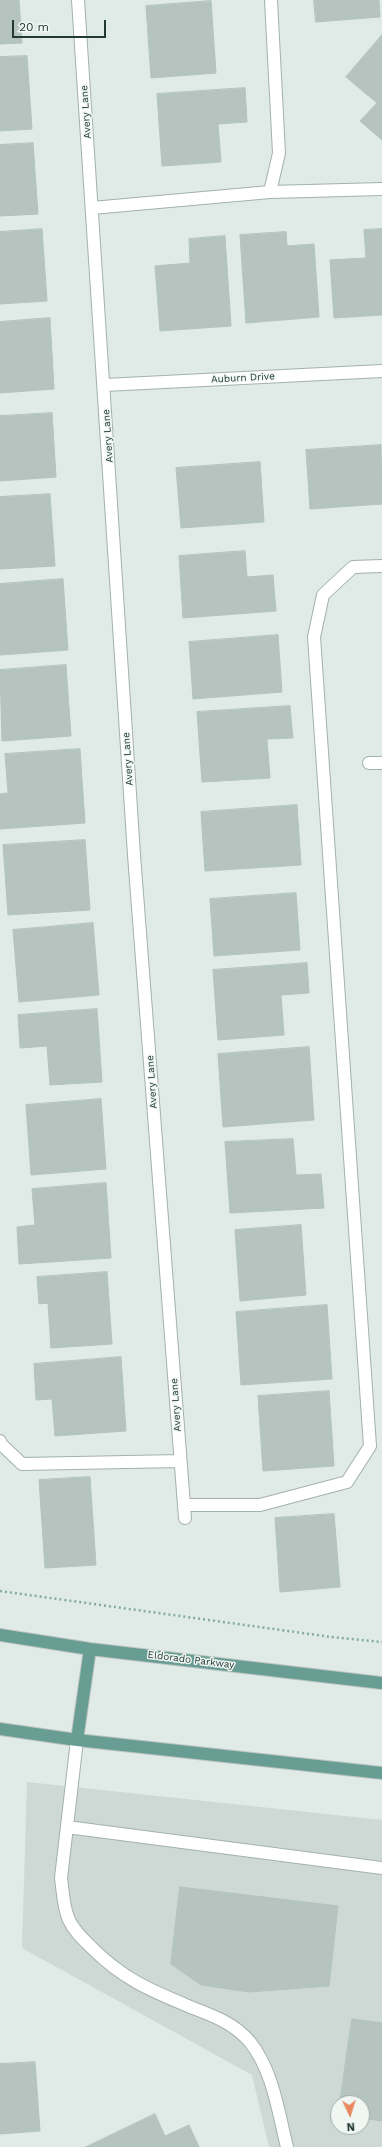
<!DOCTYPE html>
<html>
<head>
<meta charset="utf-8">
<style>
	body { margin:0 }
	#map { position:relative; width:382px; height:2147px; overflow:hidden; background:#e0eae6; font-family:"Work Sans",sans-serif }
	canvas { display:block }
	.north { position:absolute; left:330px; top:2095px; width:40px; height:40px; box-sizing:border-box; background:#f0f7f3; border:1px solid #9eaba7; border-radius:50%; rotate:176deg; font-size:11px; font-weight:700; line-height:16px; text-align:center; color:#223934 }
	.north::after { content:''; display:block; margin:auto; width:14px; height:18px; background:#e9885e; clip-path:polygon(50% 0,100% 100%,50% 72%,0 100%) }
	.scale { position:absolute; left:12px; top:20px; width:94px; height:18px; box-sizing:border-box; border:2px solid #223934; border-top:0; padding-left:5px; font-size:12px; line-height:14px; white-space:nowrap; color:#223934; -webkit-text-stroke:3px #f0f7f3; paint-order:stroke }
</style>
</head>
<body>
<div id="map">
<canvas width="382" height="2147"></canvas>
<div class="north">N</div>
<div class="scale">20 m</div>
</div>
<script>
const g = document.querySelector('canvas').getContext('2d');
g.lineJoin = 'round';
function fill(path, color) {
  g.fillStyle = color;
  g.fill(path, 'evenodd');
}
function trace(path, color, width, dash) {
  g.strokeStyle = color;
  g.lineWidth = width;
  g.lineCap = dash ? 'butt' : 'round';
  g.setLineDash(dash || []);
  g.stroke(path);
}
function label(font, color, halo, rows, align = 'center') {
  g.font = font + ' "Work Sans",sans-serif';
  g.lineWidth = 3;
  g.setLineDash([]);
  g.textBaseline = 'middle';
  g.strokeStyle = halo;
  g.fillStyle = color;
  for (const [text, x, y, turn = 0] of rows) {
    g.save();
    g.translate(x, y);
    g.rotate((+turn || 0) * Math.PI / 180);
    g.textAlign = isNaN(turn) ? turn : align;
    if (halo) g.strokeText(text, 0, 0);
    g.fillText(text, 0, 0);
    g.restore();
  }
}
const built = new Path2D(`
	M27,1782L382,1820V2147H269L252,2075L22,1948ZM338,2103H362V2127H338Z`);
const building = new Path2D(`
	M0,0H19L22,43L0,44Z
	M314,0H379L380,17L316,22Z
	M211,1L216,73L151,78L146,6Z
	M382,35V140L360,121L377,103L346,77Z
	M27,56L32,129L0,131V57Z
	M245,88L247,122L218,124L221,162L162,166L157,94Z
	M33,143L38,214L0,216V145Z
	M42,229L47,301L0,304V232Z
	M382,229V315L334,318L330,260L366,258L364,230Z
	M286,232L287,246L314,244L319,317L246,323L240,235Z
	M225,236L231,326L160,331L155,266L190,263L189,239Z
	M50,318L54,389L0,393V322Z
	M52,413L56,477L0,481V416Z
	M381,445L382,504L310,509L306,450Z
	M260,462L264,522L181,528L176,468Z
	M50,494L55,566L0,569V497Z
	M245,551L247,577L273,575L276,611L183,618L179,556Z
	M63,579L68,650L0,655V584Z
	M278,635L282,692L193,699L189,642Z
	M66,665L71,736L2,741L0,670Z
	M290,706L293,738L267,739L270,778L202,782L197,712Z
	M80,749L85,823L0,829V794L8,793L5,754Z
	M297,805L301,865L205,871L201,812Z
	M85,840L90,910L8,915L3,845Z
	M296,893L300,950L214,956L210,899Z
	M93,923L99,995L19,1002L13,930Z
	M307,963L309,993L281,995L284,1035L218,1040L213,970Z
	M97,1009L102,1082L50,1085L47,1046L20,1048L18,1015Z
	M309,1047L314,1120L223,1127L218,1054Z
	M101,1099L106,1169L31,1175L26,1105Z
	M293,1139L296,1175L321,1174L324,1208L230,1213L225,1142Z
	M106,1183L111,1258L19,1264L17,1227L35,1225L32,1189Z
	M301,1225L306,1295L240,1301L235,1230Z
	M107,1272L112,1344L51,1348L48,1303L39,1304L37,1277Z
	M327,1305L332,1379L241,1385L236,1312Z
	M121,1357L126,1431L55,1436L52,1399L36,1400L34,1364Z
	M329,1391L334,1466L263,1471L258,1396Z
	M90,1477L96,1565L45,1568L39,1480Z
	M334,1514L340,1587L280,1592L275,1518Z
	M180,1887L338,1906L329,1986L249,1992L201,1985L171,1964Z
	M352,2019L382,2023V2121L362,2118V2103H340Z
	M35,2062L40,2131L0,2134V2064Z
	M155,2114L165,2136L189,2125L199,2147H86Z`);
const path = new Path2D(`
	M0,1591L331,1637L382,1642`);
const minor = new Path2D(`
	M78,0L134,855L185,1518
	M270,192L382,189
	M92,208L270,192L279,153L271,0
	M105,385L382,371
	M369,763H382
	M0,1441L1,1444L22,1464L180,1461
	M184,1505H260L347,1482L370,1446L314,637L323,595L353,567L382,566
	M77,1740L61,1878C63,1891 63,1907 69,1920C74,1931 83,1939 92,1948C124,1980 152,1991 193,2008C214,2016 235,2024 250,2042C273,2071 278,2111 287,2147
	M67,1827L382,1868`);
const major = new Path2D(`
	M0,1635L90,1649L382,1683
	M0,1729L77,1740L382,1773
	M77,1740L90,1649`);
const streetNames = [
	["Avery Lane",86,112,-94],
	["Auburn Drive",243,378,-3],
	["Avery Lane",108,436,-94],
	["Avery Lane",128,759,-94],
	["Avery Lane",152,1082,-94],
	["Avery Lane",176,1405,-94],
	["Eldorado Parkway",191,1660,7]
];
fill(built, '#ced9d5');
fill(building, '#b5c4bf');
trace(building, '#b3c3bd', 1);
trace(minor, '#a3b1ad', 14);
trace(major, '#bdc4c2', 14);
trace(path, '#82aba1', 2.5, [2, 3]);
trace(minor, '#fff', 12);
trace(major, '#679d92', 12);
label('10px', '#223934', '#f0f7f3', streetNames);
</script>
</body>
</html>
